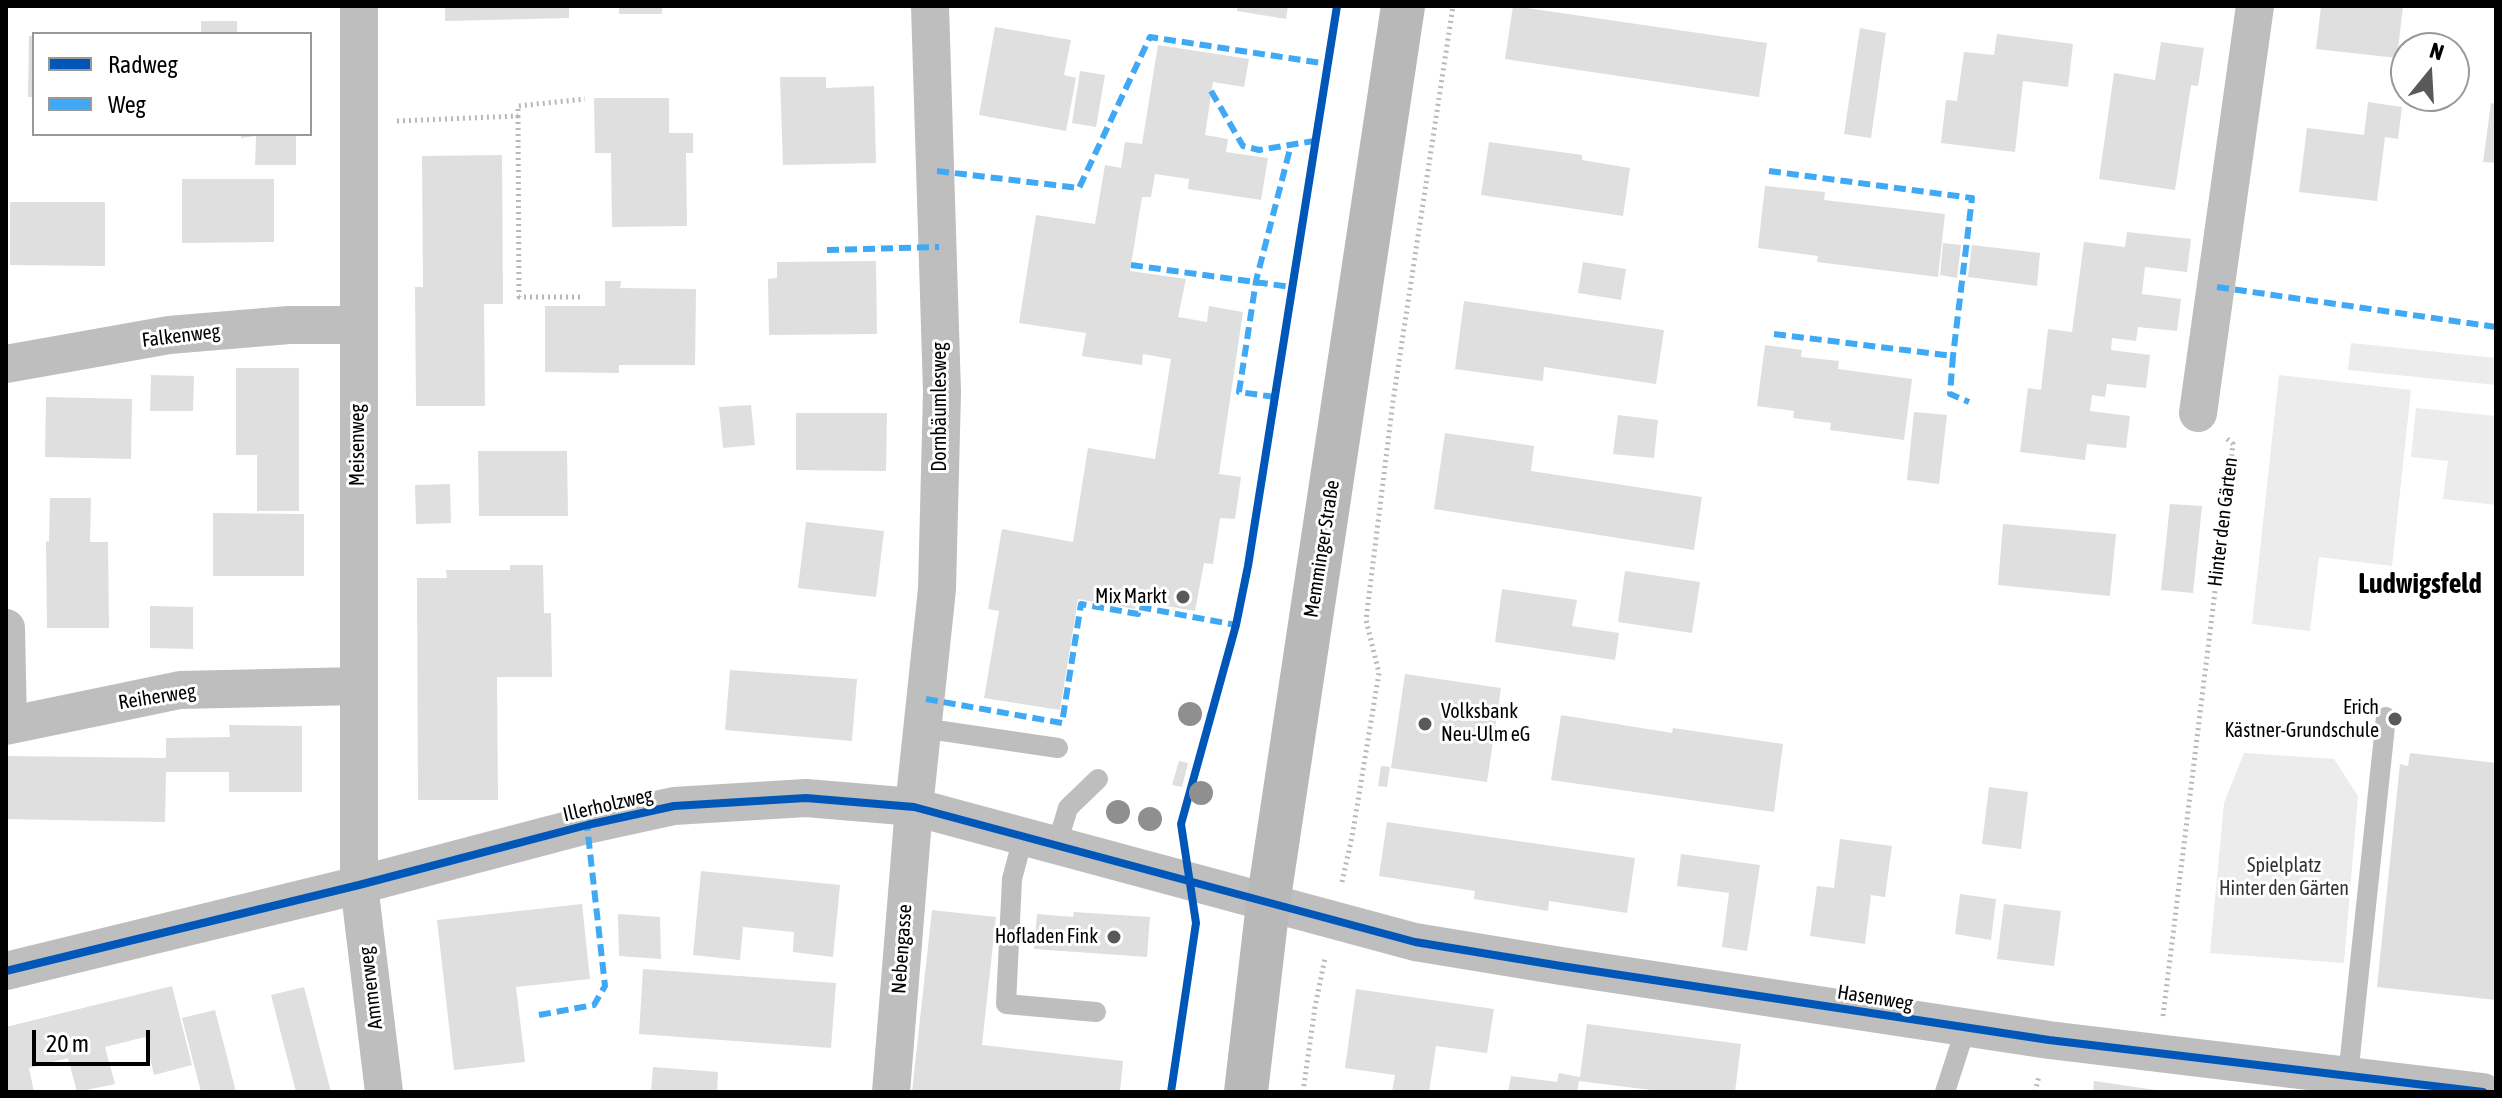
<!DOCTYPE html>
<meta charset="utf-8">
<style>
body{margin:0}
#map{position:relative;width:2502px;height:1098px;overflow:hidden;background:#fff;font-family:"Asap Condensed",sans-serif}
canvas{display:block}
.frame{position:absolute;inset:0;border:8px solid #000;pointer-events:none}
.legend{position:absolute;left:32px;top:32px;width:280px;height:104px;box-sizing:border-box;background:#fff;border:2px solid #999;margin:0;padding:10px 14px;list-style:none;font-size:24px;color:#000}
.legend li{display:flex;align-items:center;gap:16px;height:40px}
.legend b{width:40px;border:2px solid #999}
.north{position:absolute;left:2390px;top:32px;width:80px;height:80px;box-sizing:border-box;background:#fff;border:2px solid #999;border-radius:50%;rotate:18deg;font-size:22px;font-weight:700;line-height:32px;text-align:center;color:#000}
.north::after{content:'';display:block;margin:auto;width:28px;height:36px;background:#595959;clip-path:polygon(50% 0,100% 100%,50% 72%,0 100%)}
.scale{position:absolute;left:32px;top:1030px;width:118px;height:36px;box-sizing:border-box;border:4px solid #000;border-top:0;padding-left:10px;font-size:24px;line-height:28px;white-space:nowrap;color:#000;-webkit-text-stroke:6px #fff;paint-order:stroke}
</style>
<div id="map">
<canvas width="2502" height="1098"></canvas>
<div class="frame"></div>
<ul class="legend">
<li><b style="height:10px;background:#0057b8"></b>Radweg</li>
<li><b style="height:10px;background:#3fa9f5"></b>Weg</li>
</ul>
<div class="north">N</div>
<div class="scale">20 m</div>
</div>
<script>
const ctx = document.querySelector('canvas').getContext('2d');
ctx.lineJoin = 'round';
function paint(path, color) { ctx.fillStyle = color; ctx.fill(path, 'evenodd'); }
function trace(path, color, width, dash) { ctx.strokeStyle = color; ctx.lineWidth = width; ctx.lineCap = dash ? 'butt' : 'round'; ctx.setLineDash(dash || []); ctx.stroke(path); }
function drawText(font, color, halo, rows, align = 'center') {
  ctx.font = font + ' "Asap Condensed",sans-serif'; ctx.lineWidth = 6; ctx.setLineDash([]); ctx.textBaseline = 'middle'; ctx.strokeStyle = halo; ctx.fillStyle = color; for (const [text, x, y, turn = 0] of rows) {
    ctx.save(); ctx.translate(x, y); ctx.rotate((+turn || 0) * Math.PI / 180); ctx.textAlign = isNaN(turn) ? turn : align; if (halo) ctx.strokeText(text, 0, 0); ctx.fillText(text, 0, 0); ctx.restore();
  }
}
paint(new Path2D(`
 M2351 343 2496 358V385L2348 370Z
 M2279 375 2411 390 2392 566 2319 557 2310 631 2252 624Z
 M2416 408 2496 416V505L2443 499 2448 461 2411 457Z
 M2244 753 2334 759 2358 796 2344 963 2210 953 2224 803Z`), '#ececec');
paint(new Path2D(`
 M445 6H569V18L445 21Z
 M619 6H662V14H619Z
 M1237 6H1288L1286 19 1237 11Z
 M1513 6 1767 43 1759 97 1505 59Z
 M2321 6H2403L2397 58 2316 49Z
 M201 21H237V34H201Z
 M995 27 1071 40 1064 75 1076 78 1066 131 979 115Z
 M1860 28 1886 33 1871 138 1844 134Z
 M1997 34 2073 44 2068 87 2023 81 2015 152 1941 143 1946 100 1957 101 1964 52 1994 55Z
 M29 36H34V97H28Z
 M2161 42 2204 48 2198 86 2191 85 2175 190 2099 179 2114 73 2155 80Z
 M1158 45 1249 59 1244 87 1213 82 1205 135 1228 139 1226 152 1268 158 1261 200 1188 189 1189 179 1155 174 1151 197H1142L1130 271 1186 279 1178 317 1207 322 1209 306 1243 312 1219 474 1241 477 1235 519 1220 518 1213 564 1204 563 1195 611 1137 601 1135 609 1078 599 1060 710 984 698 999 611 988 609 1002 529 1073 542 1088 448 1155 459 1171 359 1143 354 1142 365 1082 356 1086 333 1019 323 1036 215 1095 224 1105 165 1121 168 1125 142 1142 144Z
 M1080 71 1105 75 1096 127 1072 123Z
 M780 77H826V88L874 86 876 163 783 165Z
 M594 98H669V133H693V153H686L687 226 612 227 611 153H595Z
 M2368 102 2402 107 2398 139 2385 137 2377 201 2299 192 2307 128 2364 135Z
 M2491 103 2496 104V163L2483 162Z
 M241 134H296V165H255L256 136 241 138Z
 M1489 142 1582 155V160L1630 168 1623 216 1481 195Z
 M502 155 503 304H484L485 406H416L415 287H423L422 156Z
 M182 179H274V242L182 243Z
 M1765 186 1825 192 1824 200 1945 214 1938 277 1817 262 1818 256 1758 248Z
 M10 202H105V266L10 265Z
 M2127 232 2191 239 2187 272 2145 267 2142 294 2181 299 2177 331 2138 327 2136 341 2112 338 2111 350 2150 355 2146 388 2107 384 2105 397 2092 395 2090 411 2130 416 2126 448 2087 444 2085 460 2020 452 2028 388 2041 390 2048 329 2072 332 2084 242 2125 247Z
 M1943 243 1961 245 1957 278 1940 275Z
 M1972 245 2040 253 2037 286 1968 277Z
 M876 261 877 334 769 335 768 279 777 278V262Z
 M1583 262 1626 269 1621 300 1578 293Z
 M605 281H621L620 288 696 289 695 365H619V373L545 372V306H605Z
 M1464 301 1664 330 1656 384 1544 367 1543 381 1455 369Z
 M1765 345 1802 350 1801 357 1839 361 1838 369 1912 379 1904 440 1830 430 1831 423 1793 418 1794 411 1757 406Z
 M236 368H299V511H257V455H236Z
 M151 375 194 376 193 411H150Z
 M46 397 132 399 131 459 45 457Z
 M751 405 755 445 723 448 719 407Z
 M1914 412 1947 415 1939 484 1907 480Z
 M796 413H887L886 471 796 470Z
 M1618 415 1658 420 1654 458 1613 454Z
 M1445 433 1534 446 1531 471 1702 497 1694 550 1434 509Z
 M478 451H567L568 516H479Z
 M450 484 451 523 416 524 415 485Z
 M50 498H91L90 542H108L109 628H47L46 541 49 542Z
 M2170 504 2202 506 2193 593 2161 590Z
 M213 513 304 514V576H213Z
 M806 522 884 531 876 597 798 588Z
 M2003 524 2116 534 2110 596 1998 585Z
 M510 565H543L544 613H551L552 677H497L498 800H418L417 578H447L446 570H510Z
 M1625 571 1700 582 1692 633 1618 622Z
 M1502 589 1577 600 1572 626 1619 633 1615 660 1495 642Z
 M150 606 193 607V649L150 648Z
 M730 670 857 679 852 741 725 730Z
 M1405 674 1501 688 1487 782 1391 768Z
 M1561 715 1672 733 1673 728 1783 744 1774 812 1551 780Z
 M229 725 302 726V792H229V772H166L165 822 6 819V756L166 758V738L230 737Z
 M2410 753 2496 763V1000L2377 987 2400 764 2408 766Z
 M1179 761 1188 763 1182 787 1172 785Z
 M1381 766 1390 767 1387 787 1378 786Z
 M1989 787 2028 792 2021 849 1982 844Z
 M1387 822 1635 858 1627 913 1549 901 1548 911 1474 899 1475 891 1379 876Z
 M1840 839 1892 846 1885 897 1871 895 1865 944 1810 936 1817 886 1834 888Z
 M1681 854 1760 865 1747 951 1722 947 1729 893 1677 886Z
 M701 871 840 885 833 957 793 952 794 932 743 927 740 960 693 955Z
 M1960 894 1996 899 1991 940 1955 934Z
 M582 904 590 979 516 987 525 1062 454 1070 437 920Z
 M2004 904 2061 911 2054 966 1997 959Z
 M932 910 996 917 982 1045 1123 1061 1120 1092H912Z
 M1074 912 1150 917 1147 957 1034 949 1037 914 1073 917Z
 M618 914 660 917 661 959 619 956Z
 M643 969 836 983 831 1048 639 1034Z
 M172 986 192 1065 154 1075 145 1037 105 1047 115 1084 77 1092 68 1058 29 1068 34 1092H6V1027Z
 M304 987 331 1092H296L271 995Z
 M1356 989 1494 1009 1487 1053 1436 1046 1429 1092H1392L1395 1075 1345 1068Z
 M215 1010 236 1092H201L182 1018Z
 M1587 1024 1741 1044 1735 1092H1667L1579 1081 1577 1092H1508L1511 1076 1557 1082 1559 1073 1580 1077Z
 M653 1067 718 1072 717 1092H651Z
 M2094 1081 2156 1090V1092H2093Z`), '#dfdfdf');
trace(new Path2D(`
 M518 116 519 297H583
 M397 121 518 116V106L585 99
 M1342 882 1352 837 1379 673 1366 620 1393 401 1453 6
 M2163 1016 2233 444 2226 438
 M1303 1092 1315 1007 1325 958
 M2035 1092 2039 1076`), '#b9b9b9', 5, [2, 4]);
trace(new Path2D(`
 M922 728 1058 748
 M1024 834 1012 879 1006 1004 1096 1012
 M1057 844 1068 808 1098 779
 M2348 1076 2386 717
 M1945 1092 1966 1027`), '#bebebe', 20);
trace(new Path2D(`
 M359 6V885L384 1092
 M6 364 169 335 289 325H359
 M2198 413 2255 6
 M6 628 8 725
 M6 726 180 690 358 686
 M6 971 359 885 587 825 674 806 806 798 914 807 1415 942 1561 966 2049 1040 2483 1092
 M891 1092 914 807 937 589 942 392 930 6`), '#bebebe', 38);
trace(new Path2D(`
 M1246 1092 1268 904 1403 6`), '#b8b8b8', 44);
trace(new Path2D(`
 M1211 91 1243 146 1259 150 1314 141
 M937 171 1079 188 1150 37 1328 64
 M1769 171 1972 198 1953 356
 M827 250 939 247
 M1131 265 1291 287
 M2217 287 2496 327
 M1774 334 1953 356 1950 394 1969 402
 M1275 397 1239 392 1256 281 1291 145
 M926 699 1062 723 1081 604 1138 614 1139 607 1236 625
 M539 1015 594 1005 605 986 587 825`), '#3fa9f5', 6, [12, 6]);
trace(new Path2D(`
 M6 971 359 885 587 825 674 806 806 798 914 807 1415 942 1561 966 2049 1040 2483 1092
 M1171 1092 1196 923 1181 824 1236 625 1248 566 1337 6`), '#0057b8', 8);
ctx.fillStyle = '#8f8f8f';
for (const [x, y] of [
 [1190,714],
 [1201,793],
 [1118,812],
 [1150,819]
]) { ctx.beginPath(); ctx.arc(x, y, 12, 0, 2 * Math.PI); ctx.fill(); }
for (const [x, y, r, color] of [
 [1183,597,8,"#595959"],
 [2395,719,8,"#595959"],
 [1425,724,8,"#595959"],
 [1114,937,8,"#595959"]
]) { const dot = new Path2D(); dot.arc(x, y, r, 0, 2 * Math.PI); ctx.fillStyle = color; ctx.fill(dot); trace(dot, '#fff', 3); }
drawText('20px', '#000', '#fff', [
 ["Falkenweg",181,336,-7],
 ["Dornbäumlesweg",940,407,-90],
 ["Meisenweg",358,445,-90],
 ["Hinter den Gärten",2223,522,-83],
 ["Memminger Straße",1322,549,-81],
 ["Reiherweg",157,697,-9],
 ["Illerholzweg",608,805,-13],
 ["Nebengasse",902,949,-86],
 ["Ammerweg",371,988,-97],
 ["Hasenweg",1875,998,9]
]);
drawText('20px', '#000', '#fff', [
 ["Mix Markt",1167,597],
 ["Erich",2379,708],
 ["Kästner-Grundschule",2379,731],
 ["Volksbank",1441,712,"left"],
 ["Neu-Ulm eG",1441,735,"left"],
 ["Hofladen Fink",1098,937]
], 'right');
drawText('20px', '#333', '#fff', [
 ["Spielplatz",2284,866],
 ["Hinter den Gärten",2284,889]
]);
drawText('bold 28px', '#000', '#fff', [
 ["Ludwigsfeld",2420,584]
]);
</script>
